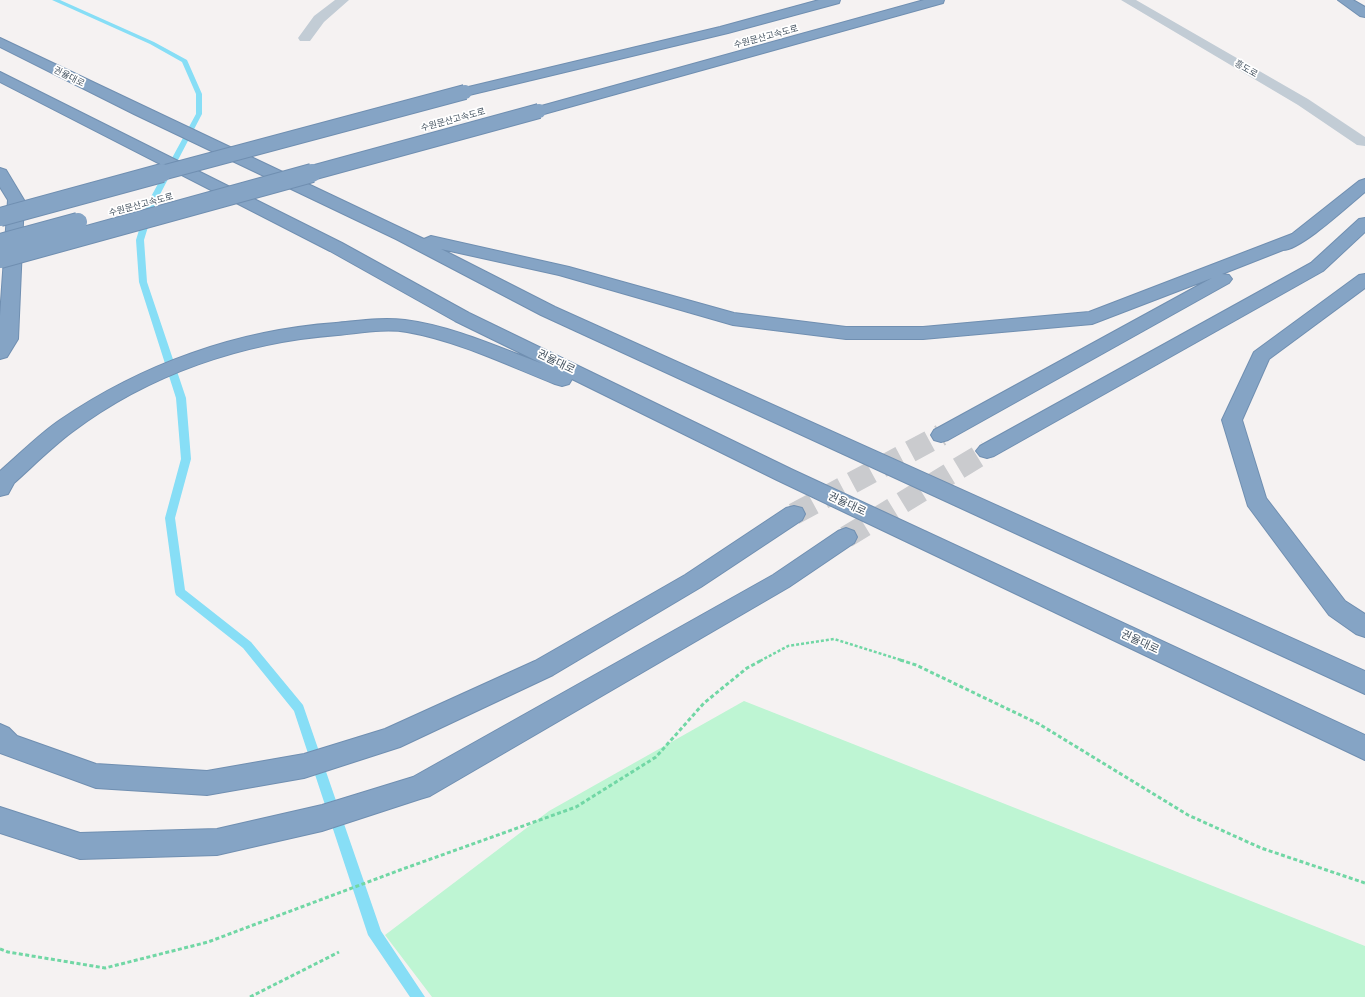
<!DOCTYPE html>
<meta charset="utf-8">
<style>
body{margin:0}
canvas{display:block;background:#f5f2f2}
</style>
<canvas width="1365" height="997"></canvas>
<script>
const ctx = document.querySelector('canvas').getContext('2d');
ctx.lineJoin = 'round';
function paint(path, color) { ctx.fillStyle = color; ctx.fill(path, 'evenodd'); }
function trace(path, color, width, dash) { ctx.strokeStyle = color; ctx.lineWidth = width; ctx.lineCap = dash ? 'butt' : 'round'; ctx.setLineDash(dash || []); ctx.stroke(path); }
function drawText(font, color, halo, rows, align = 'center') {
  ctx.font = font + ' Montserrat,"Noto Sans KR",sans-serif'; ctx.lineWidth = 3.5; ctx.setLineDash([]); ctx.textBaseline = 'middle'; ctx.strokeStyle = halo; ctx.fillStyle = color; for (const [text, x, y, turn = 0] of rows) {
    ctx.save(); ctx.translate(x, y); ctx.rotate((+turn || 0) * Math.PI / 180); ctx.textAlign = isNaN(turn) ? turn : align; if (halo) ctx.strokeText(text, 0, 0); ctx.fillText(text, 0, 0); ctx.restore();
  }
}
paint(new Path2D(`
 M744 701 1365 946V997H432L385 935 549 811Z`), '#bef5d3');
paint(new Path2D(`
 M52 0H60L154 42 187 60 202 94V114L155 204 144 240 147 282 186 398 191 459 175 518 185 590 251 642 303 705 381 931 425 997H410L368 935 294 711 243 648 176 595 175 592 165 518 181 459 176 398 139 282 136 240 147 204 196 114V94L182 62 150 44Z`), '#87def6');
trace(new Path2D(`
 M794 514 941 435
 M846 537 987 451`), '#cacbce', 22, [22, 11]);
const highway = new Path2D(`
 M819 0H840L839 3 728 33 465 96 460 95 458 92 460 89 720 27Z
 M924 0H944L943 3 544 114H534L532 111 534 108Z
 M1338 0H1353L1365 7V17L1360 16Z
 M0 38 424 239 431 236 569 267 734 313 846 327H923L1089 312 1292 234 1359 181 1365 179V192C1349 205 1301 250 1283 250L1222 274 1229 275 1232 279 1229 283 948 440 941 442 934 440 931 435 934 430 1212 278 1092 324 923 339H846L733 325 559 275 441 249 555 307 1365 671V694L541 315 396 239 134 114 0 47Z
 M0 72 342 243 469 313 793 470 1365 735V760L777 480 572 379 569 384 562 386 555 384C507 365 458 341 407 332 385 328 360 333 338 335 243 342 149 374 72 432 52 447 33 466 14 483L8 494 0 496V471C20 454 38 435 60 420 142 364 237 330 336 323 358 321 382 317 405 320 452 326 498 347 543 364L455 321 330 251 0 82Z
 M0 168 6 170 24 200 18 339 7 357 0 359V316L8 200 0 187Z
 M1365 218V232L1323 271 994 456 987 458 980 456 976 451 980 446 1311 263 1359 219Z
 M1365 274V288L1269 359 1242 420 1266 498 1345 601 1365 614V637L1356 634 1329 615 1248 506 1222 420 1254 352 1359 275Z
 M794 506 802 508 805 514 802 520 701 587 553 675 400 747 304 778 207 795 96 788 0 753V724L9 728 17 736 96 764 207 771 304 754 385 729 535 661 685 575 786 508Z
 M846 528 854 531 857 537 854 543 789 587 430 796 420 799 322 831 217 855 80 859 0 833V807L80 833 217 829 322 805 413 777 773 575 838 531Z`);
trace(highway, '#708fb1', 2);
trace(new Path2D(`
 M760 661 788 646 834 639 904 661`), '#71d7a5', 2.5, [3, 2]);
trace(new Path2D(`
 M900 660 916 665 1039 724 1188 815 1261 848 1365 883
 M0 949 8 952 105 968 208 942 400 870 576 807 656 757 704 703 747 668 762 660
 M250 997 339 952`), '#71d7a5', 3, [4, 2.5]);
paint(new Path2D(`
 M335 0H349L324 22 310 41H300L298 38 314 16Z
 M1121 0H1136L1308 99 1365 137V146L1357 145 1298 105Z`), '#c2ccd5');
paint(highway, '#85a4c5');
const highwayBridgeFar1 = new Path2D(`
 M158 174 465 92
 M308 174 539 111`);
const highwayBridge = new Path2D(`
 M0 217 162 173
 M0 243 78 222
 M0 259 312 173`);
trace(highwayBridgeFar1, '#708fb1', 16, []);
trace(highwayBridge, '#708fb1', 20, []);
trace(highwayBridgeFar1, '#85a4c5', 14);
trace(highwayBridge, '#85a4c5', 18);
drawText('9px', '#475562', '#fff', [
 ["수원문산고속도로",766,37,-15],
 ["흥도로",1246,69,30],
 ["권율대로",69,77,27],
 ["수원문산고속도로",453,120,-15],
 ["수원문산고속도로",141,205,-15]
]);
drawText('11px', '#475562', '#fff', [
 ["권율대로",556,362,26],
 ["권율대로",847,504,25],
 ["권율대로",1140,642,25]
]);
</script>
